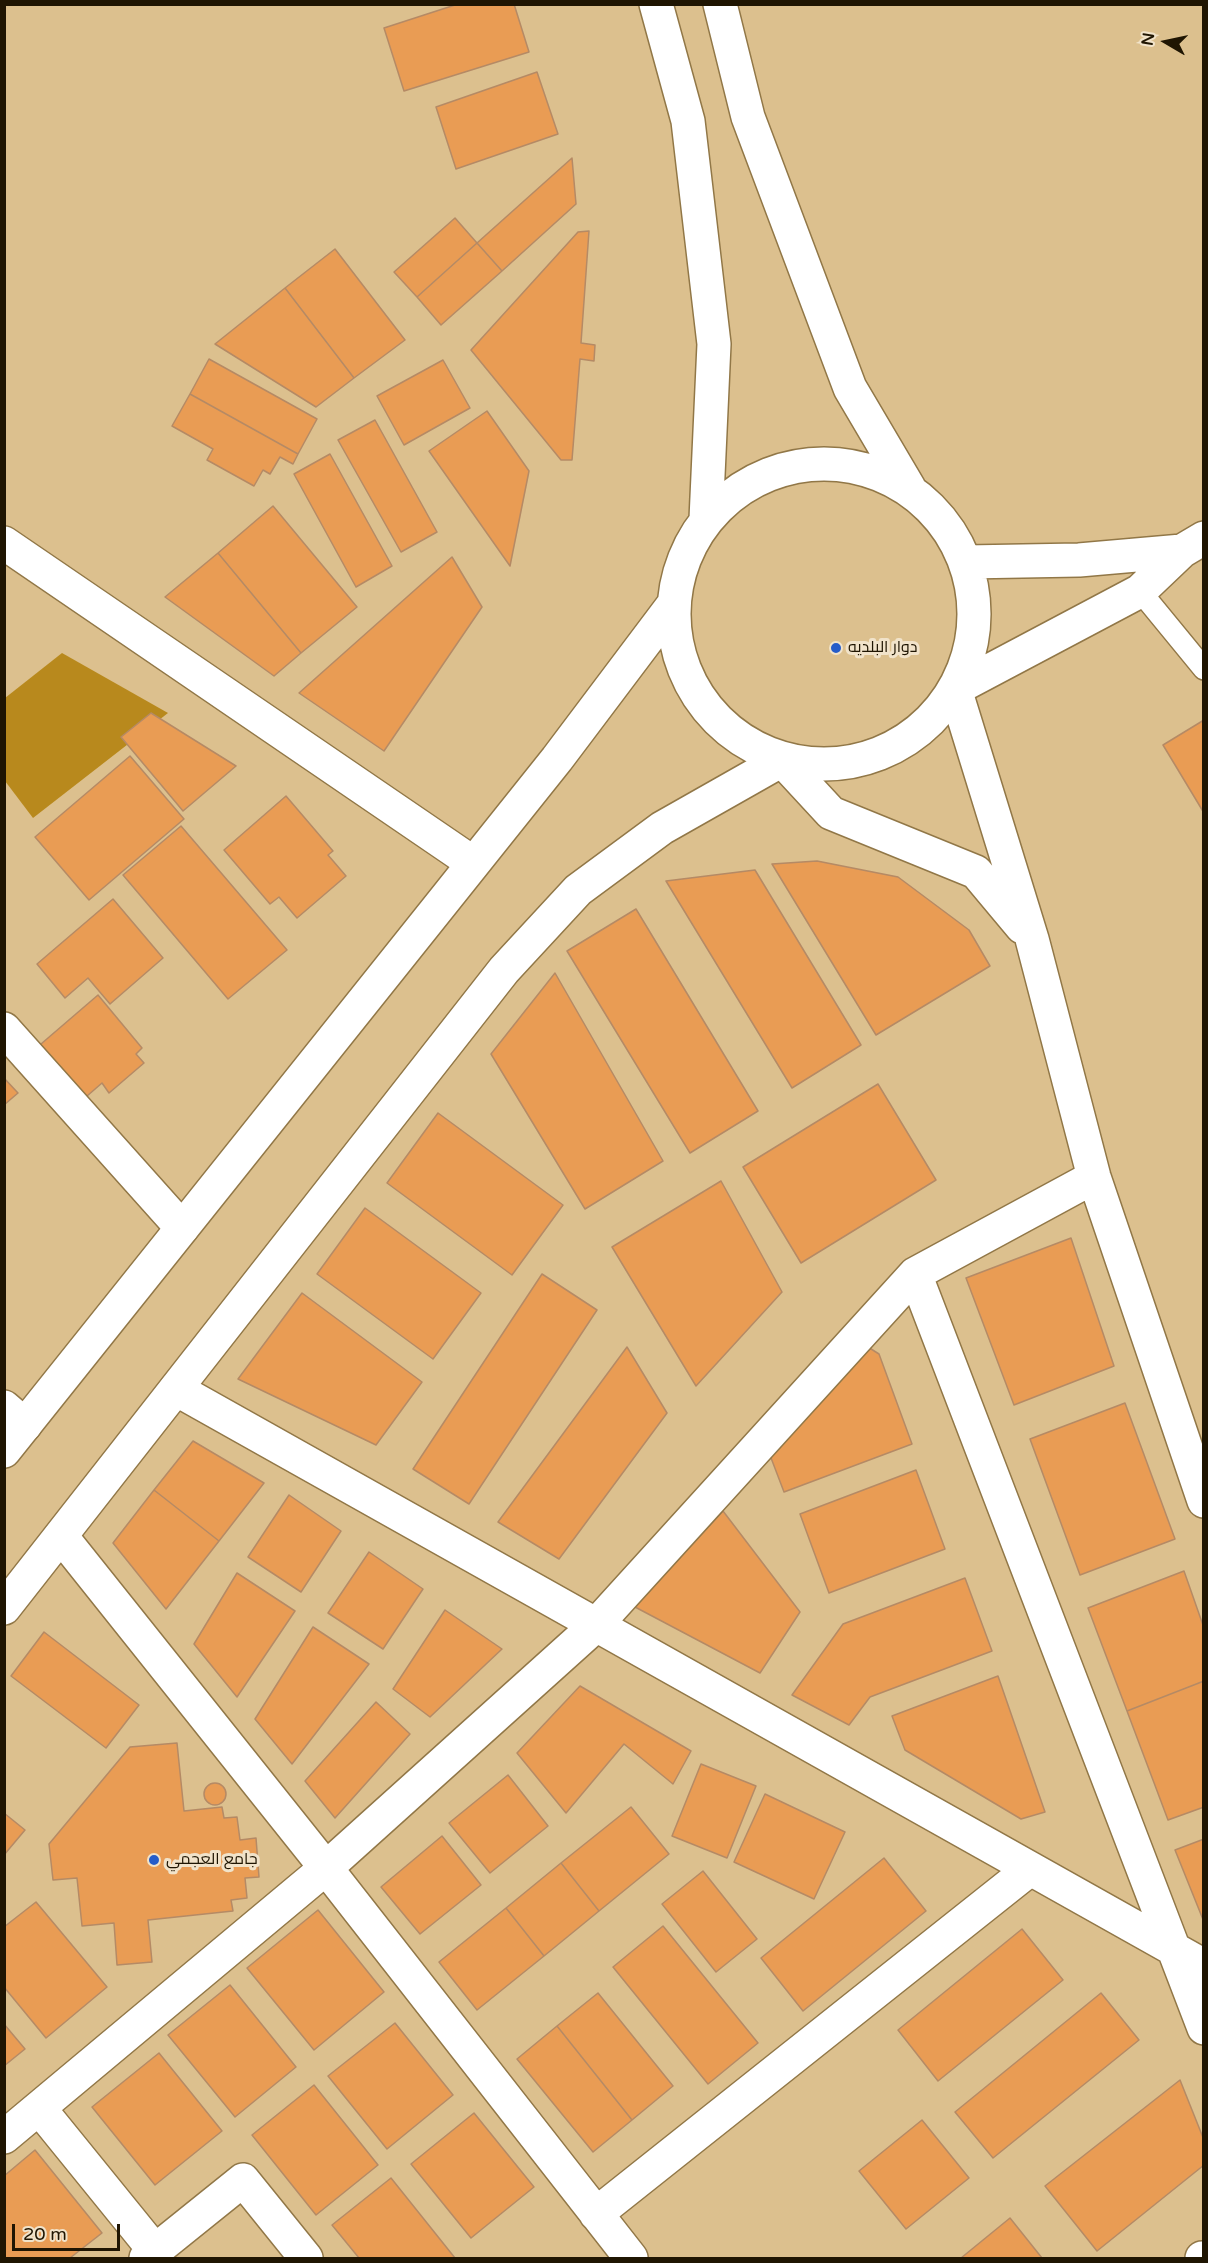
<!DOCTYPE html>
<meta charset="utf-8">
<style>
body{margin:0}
#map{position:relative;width:1208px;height:2263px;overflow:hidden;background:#dcc08e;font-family:"Varela Round",sans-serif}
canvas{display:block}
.frame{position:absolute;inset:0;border:6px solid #1f1502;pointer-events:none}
.north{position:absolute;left:1136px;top:12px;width:60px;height:60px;-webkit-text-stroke:4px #f1e3ca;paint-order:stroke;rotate:279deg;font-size:16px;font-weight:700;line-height:24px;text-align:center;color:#1f1502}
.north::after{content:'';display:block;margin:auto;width:21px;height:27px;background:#1f1502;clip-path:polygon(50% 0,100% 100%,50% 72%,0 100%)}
.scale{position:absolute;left:12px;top:2224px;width:108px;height:27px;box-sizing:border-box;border:3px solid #1f1502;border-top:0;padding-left:8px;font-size:18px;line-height:21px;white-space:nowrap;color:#1f1502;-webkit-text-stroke:4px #f1e3ca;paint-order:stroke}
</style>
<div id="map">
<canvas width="1208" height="2263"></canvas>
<div class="frame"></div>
<div class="north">N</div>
<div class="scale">20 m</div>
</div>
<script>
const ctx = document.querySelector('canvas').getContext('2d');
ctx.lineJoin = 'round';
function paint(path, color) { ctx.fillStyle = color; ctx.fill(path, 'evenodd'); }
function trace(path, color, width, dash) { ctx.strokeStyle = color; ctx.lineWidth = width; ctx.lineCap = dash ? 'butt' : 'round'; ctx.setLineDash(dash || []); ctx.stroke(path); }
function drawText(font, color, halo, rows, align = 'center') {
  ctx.font = font + ' "Varela Round",Cairo,sans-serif'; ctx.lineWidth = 6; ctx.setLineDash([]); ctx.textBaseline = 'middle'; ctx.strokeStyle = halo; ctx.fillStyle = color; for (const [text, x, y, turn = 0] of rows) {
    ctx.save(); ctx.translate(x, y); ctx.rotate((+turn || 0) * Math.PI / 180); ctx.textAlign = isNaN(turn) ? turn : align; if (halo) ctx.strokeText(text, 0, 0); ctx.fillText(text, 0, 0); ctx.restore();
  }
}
paint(new Path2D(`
 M62 653 168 713 33 818 5 781V698Z`), '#b8891d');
const building = new Path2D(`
 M458 4H514L529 52 404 91 384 28Z
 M537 72 558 134 456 169 436 107Z
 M572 158 576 204 502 271 477 243Z
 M455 218 477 243 417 297 394 272Z
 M589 231 581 343 595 345 594 361 580 359 572 460H561L471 350 578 232Z
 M477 243 502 271 441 325 417 297Z
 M335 249 405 340 354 378 285 288Z
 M285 288 354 378 316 407 215 344Z
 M209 359 317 419 298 454 190 394Z
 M443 360 470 408 404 445 377 396Z
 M190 394 298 454 293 464 280 457 270 474 263 470 254 486 207 460 213 449 172 426Z
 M487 411 529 471 510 566 429 451Z
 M375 420 437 532 401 552 338 440Z
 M330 454 392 566 356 587 294 474Z
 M273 506 357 607 301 653 218 553Z
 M218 553 301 653 274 676 165 597Z
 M452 557 482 607 384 751 299 693Z
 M151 713 236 766 183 811 121 737Z
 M1204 720V813L1163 745Z
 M130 756 184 819 89 900 35 837Z
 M286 796 333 851 328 855 346 876 297 918 279 897 270 904 224 850Z
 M181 826 287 950 228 999 123 875Z
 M817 861 898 877 969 930 990 966 876 1035 772 864Z
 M755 870 861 1045 792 1088 666 881Z
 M113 899 163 958 110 1004 88 978 65 998 37 964Z
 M636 909 758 1111 690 1153 567 951Z
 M555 973 663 1161 585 1209 491 1054Z
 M98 995 142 1048 136 1054 144 1063 109 1093 102 1083 79 1103 34 1050Z
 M4 1078 18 1093 4 1105Z
 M878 1084 936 1180 801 1263 743 1167Z
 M438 1113 563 1205 512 1275 387 1183Z
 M721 1181 782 1292 696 1386 612 1247Z
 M365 1208 481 1293 433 1359 317 1274Z
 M1071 1238 1114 1366 1014 1405 966 1278Z
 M542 1274 597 1310 469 1504 413 1469Z
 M302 1293 422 1382 376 1445 238 1379Z
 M860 1342 879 1354 912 1444 784 1492 768 1450Z
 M627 1347 667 1413 559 1559 498 1522Z
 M1125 1403 1175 1539 1080 1575 1030 1439Z
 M193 1441 264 1483 219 1541 154 1490Z
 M916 1470 945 1549 829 1593 800 1514Z
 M154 1490 219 1541 166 1609 113 1543Z
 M289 1495 341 1531 301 1592 248 1557Z
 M723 1511 800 1612 760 1673 635 1607Z
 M369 1552 423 1589 383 1649 328 1613Z
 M1184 1571 1204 1628V1681L1127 1711 1088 1608Z
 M237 1573 295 1611 237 1697 194 1644Z
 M965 1578 992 1651 870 1697 849 1725 792 1695 843 1624Z
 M445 1610 502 1649 430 1717 393 1689Z
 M313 1627 369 1664 292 1764 255 1719Z
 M44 1632 139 1705 106 1748 11 1676Z
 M998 1676 1045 1812 1021 1819 905 1750 892 1716Z
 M1204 1681V1807L1168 1820 1127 1711Z
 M580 1686 691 1751 673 1784 624 1744 566 1813 517 1753Z
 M376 1702 410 1734 335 1818 305 1781Z
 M177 1743 184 1811 222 1807 224 1818 237 1817 240 1840 256 1838 259 1877 245 1878 247 1898 231 1900 233 1911 148 1920 152 1962 117 1965 114 1923 82 1926 77 1878 53 1880 49 1844 130 1747Z
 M701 1764 756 1786 727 1858 672 1836Z
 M508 1775 548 1826 490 1873 449 1823Z
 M204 1794a11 11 0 1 1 22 0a11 11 0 1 1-22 0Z
 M765 1794 845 1832 814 1899 734 1862Z
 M631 1807 669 1854 599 1911 561 1863Z
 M4 1813 25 1830 4 1855Z
 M442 1836 481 1885 420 1934 381 1887Z
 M1204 1839V1922L1175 1850Z
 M884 1858 926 1911 803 2011 761 1958Z
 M561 1863 599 1911 544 1956 506 1908Z
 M703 1871 757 1939 716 1972 662 1904Z
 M36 1902 107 1987 46 2038 4 1987V1927Z
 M506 1908 544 1956 477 2010 439 1962Z
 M318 1910 384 1992 314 2050 247 1968Z
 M663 1926 758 2043 708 2084 613 1967Z
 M1022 1929 1063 1980 938 2081 898 2030Z
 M230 1985 296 2067 235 2117 168 2035Z
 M598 1993 673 2086 632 2120 557 2026Z
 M1101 1993 1139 2040 993 2158 955 2112Z
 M395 2023 453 2095 387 2149 328 2076Z
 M4 2024 25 2049 4 2066Z
 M557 2026 632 2120 593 2152 517 2059Z
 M159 2053 222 2131 155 2185 92 2107Z
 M1180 2080 1204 2140V2165L1097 2251 1045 2186Z
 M314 2085 378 2165 316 2215 252 2135Z
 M474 2113 534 2187 471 2238 411 2164Z
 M922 2120 969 2178 906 2229 859 2171Z
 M35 2150 102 2233 70 2258H4V2176Z
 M391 2178 455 2258H359L332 2225Z
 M1010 2218 1042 2258H961Z`);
paint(building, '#e99c54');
trace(building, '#b58a65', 1.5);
const service = new Path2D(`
 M1140 591 1204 669`);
const minor = new Path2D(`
 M4 543 473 863
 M955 689 1032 939 1094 1177 1204 1501
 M782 760 831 813 976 872 1022 927
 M4 1029 182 1228
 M915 1274 1204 2028
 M176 1389 1204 1966
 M4 1407 25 1425
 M61 1536 326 1868 631 2258
 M39 2108 155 2251
 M4 2137 326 1868 595 1626 915 1274 1094 1177
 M596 2214 1030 1869
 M146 2258 243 2180 306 2258
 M1202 2258H1204`);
const primary = new Path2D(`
 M656 4 688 121 714 344 706 519
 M720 4 748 117 850 388 909 488
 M674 614a150 150 0 1 1 300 0a150 150 0 1 1-300 0Z
 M966 562 1079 560 1182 551
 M955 689 1140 591 1182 551 1204 538
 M4 1451 557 759 673 605
 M4 1608 504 970 578 890 662 828 782 760`);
trace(service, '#917747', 24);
trace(minor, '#917747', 36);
trace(primary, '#917747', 36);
trace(service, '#fff', 21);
trace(minor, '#fff', 33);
trace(primary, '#fff', 33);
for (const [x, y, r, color] of [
 [836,648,6,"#255cc9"],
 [154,1860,6,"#255cc9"]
]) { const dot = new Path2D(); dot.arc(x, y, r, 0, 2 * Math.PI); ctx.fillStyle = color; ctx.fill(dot); trace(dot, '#f1e3ca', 2); }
drawText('16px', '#1f1502', '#f1e3ca', [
 ["دوار البلديه",848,648],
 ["جامع العجمي",166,1860]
], 'left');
</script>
